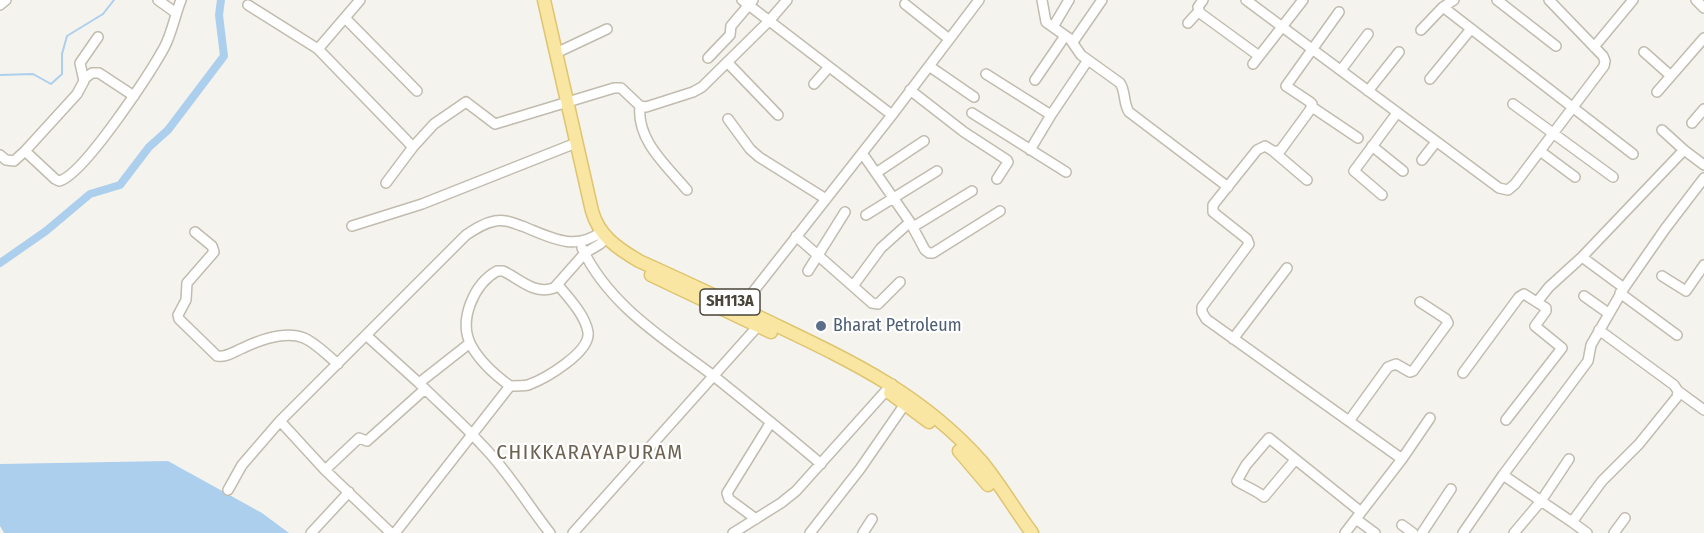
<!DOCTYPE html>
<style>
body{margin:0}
canvas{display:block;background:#f5f3ed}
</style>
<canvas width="1704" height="533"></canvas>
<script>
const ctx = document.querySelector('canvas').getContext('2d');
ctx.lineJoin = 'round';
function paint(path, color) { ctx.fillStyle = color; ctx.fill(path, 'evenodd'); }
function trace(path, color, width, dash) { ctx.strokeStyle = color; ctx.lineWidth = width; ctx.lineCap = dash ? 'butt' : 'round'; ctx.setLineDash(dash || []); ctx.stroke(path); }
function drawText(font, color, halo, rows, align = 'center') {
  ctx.font = font + ' "Fira Sans Condensed",sans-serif'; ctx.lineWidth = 4.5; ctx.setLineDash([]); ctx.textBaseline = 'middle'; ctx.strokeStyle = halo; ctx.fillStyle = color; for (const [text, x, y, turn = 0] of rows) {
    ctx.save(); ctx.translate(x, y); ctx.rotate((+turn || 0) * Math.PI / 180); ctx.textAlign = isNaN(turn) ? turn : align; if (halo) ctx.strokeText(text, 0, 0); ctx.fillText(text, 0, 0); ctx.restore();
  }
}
paint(new Path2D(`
 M168 461 262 513 289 533H4L0 526V464Z`), '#adcfee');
trace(new Path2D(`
 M0 75 33 74 51 84 62 74V54L67 36 103 14 114 0`), '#adcfee', 2);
trace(new Path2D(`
 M0 263 46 231 90 194 120 185 149 147 168 130 224 56 219 15 221 0`), '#adcfee', 8);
const minor = new Path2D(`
 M158 0 176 13
 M360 0 318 49 413 147 434 124 466 102 495 124 614 88H621L640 106 646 107 693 92 702 87 769 21 787 0
 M742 0 892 115
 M1042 0 1046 22 1070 39 1081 55 1120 83C1126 92 1123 103 1129 112L1228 187
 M1203 0 1198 7 1200 13 1259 56
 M1246 0 1499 188 1508 190 1515 184 1604 66 1605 61 1603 56 1549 0
 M1454 0 1443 7 1633 154
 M1497 0 1556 46
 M1696 0 1704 8
 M905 4 949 39
 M0 5 6 0
 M248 5 318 49
 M1339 12 1286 86 1310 102 1312 104 1310 110 1280 151H1273L1265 146 1257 150 1213 205V212L1247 239 1249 244 1202 307V312L1206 319 1402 459
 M345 18 417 91
 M1188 23 1199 11
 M1053 27 1069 0
 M1421 30 1443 7
 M1073 42 1102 0
 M1594 47 1633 0
 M1644 52 1671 76
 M556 53 607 29
 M708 58 730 35 731 26 753 0
 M727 62 778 115
 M1253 64 1303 0
 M929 66 974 97
 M1341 70 1368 34
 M986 74 1051 115 1088 60
 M84 79 92 73H99L134 96
 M1430 79 1471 29
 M1035 80 1065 36
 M814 84 829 67
 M910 90 964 132 1007 160 1008 162 997 179
 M1368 91 1399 52
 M1657 92 1704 38
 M1513 104 1613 177
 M640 106C636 140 667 166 687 190
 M1312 107 1358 138
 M972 113 1066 172
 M728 119 750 149 759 157 826 199
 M1692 123 1704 109
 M1662 130 1684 150
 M1372 146 1403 171
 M1030 150 1051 115
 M25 151 55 179 59 181C83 176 150 73 164 48 172 33 175 15 181 0
 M1273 151 1307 180
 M1540 151 1575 177
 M862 153 910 222 925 250 929 253H933L1000 211
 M0 155 6 160 14 161 25 151 77 94 84 81 80 63 98 37
 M1422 160 1436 142
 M876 173 924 141
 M386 183 413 147
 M1382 195 1354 171 1397 113
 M866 215 937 171
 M352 226 422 204 576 143
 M913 227 972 191
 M195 232 212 246 214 252 187 283 186 300 178 315 179 319 217 356C226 358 235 351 243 348 260 340 286 331 304 338 316 343 328 356 338 364
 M796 236 872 303 878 304 900 282
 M582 248C609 306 666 340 715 377 751 406 786 434 821 464
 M1582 257 1624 288 1665 229 1704 178
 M808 271 845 212
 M1662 276 1686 291 1704 265
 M853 286 881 248 910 222
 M1620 293 1677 335
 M1584 296 1608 313
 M1537 302 1549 287 1582 257 1684 150 1704 165
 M738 311 892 115 979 0
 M367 336 419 383 470 343
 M1233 339 1287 268
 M1463 373 1519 297 1524 294 1546 308V311L1535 326 1562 348 1506 420
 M419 383C440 404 462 423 482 445 508 471 527 504 550 533
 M510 386C516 386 523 386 528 385 545 379 591 352 588 332 585 315 569 298 558 285
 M1678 391 1704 410
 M1349 421 1388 367 1396 364 1410 372 1413 371 1448 323 1446 319 1420 302
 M1295 460 1264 497C1256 490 1246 487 1237 481L1246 465 1269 438 1361 512
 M325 470 359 438 367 441 425 389
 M1503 475 1541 501 1569 459
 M228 490 242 465 280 421
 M756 519 729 499 727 493 771 422
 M1356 519 1375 533
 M1402 525 1413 533
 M311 533 349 492
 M391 533 325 470 280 421 466 235C475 229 484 223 495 221 505 219 513 223 522 226 550 237 574 252 601 232
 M395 533 510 386C495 375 480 362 471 345 458 320 474 284 497 271H503C520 279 534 295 554 288L585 253 600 244 606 238
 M573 533 758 326
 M733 533 781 503 796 491 892 384
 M810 533 860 469 905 404
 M863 533 872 519
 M1345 533 1402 459 1430 418
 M1422 533 1451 489
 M1463 533 1503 475 1588 361 1591 345 1624 288
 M1514 533 1541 501 1572 522
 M1587 533 1572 522 1602 481 1639 444 1677 397 1678 391 1674 385 1599 330
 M1614 533 1625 518`);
const major = new Path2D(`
 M544 0 592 211C599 236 617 248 639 261 681 280 722 299 763 319 846 359 919 391 982 462 1000 484 1015 510 1032 533
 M651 275 771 332
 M890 393 929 422
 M959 451 988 485`);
trace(minor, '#c1bcaf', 12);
trace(major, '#dfc571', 15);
trace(minor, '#fff', 9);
trace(major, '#f9e6a2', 12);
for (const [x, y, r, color] of [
 [821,326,6,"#5c6f8a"]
]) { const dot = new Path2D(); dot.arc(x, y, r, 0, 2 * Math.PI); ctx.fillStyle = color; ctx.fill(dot); trace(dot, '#fff', 2); }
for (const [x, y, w] of [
 [730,302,60]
]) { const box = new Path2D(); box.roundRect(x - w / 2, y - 13, w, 26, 4.5); ctx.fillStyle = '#fff'; ctx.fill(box); trace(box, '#4a453a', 1.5); }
drawText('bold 16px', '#4a453a', null, [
 ["SH113A",730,302]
]);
drawText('18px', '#4e5e75', '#fff', [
 ["Bharat Petroleum",833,326]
], 'left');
ctx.letterSpacing = '1.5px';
drawText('21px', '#6c6352', '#fff', [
 ["CHIKKARAYAPURAM",590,453]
]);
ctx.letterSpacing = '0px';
</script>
